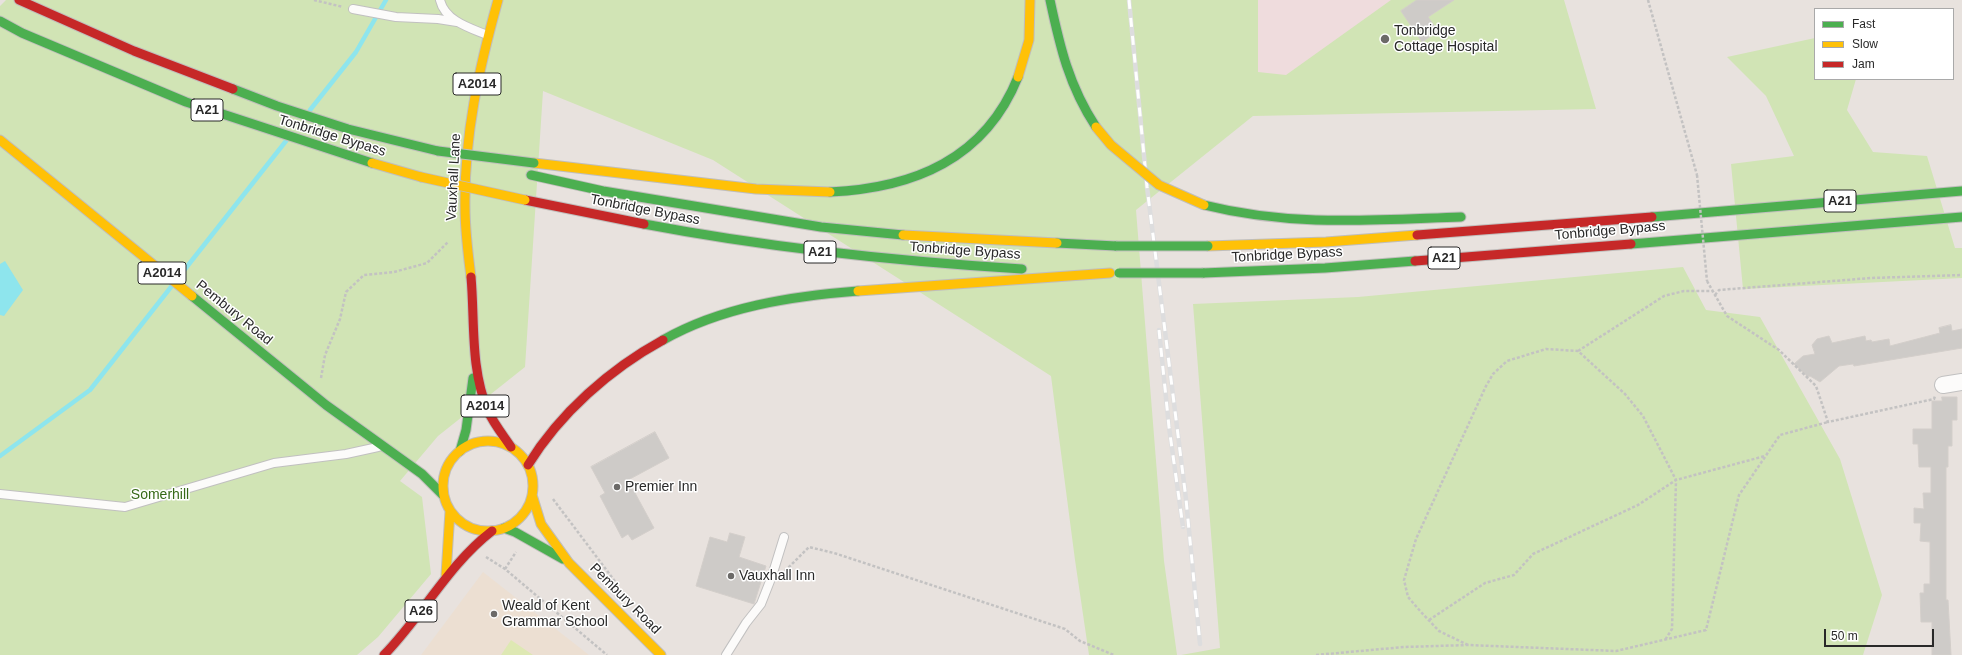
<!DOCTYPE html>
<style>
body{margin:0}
#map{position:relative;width:1962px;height:655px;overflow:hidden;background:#e8e2de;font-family:Arial,sans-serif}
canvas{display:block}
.legend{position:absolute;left:1814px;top:8px;width:140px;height:72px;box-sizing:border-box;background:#fff;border:1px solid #a9a9a9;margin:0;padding:5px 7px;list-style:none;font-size:12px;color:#292929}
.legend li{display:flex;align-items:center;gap:8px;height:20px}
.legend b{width:20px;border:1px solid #a9a9a9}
.scale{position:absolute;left:1824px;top:629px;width:110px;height:18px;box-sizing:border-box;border:2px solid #292929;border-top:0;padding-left:5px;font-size:12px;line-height:14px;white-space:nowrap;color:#292929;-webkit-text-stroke:3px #fff;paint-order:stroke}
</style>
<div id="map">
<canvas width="1962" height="655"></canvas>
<ul class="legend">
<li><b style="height:5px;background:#4caf50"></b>Fast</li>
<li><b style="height:5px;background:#ffc107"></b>Slow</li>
<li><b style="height:5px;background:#c62828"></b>Jam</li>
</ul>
<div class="scale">50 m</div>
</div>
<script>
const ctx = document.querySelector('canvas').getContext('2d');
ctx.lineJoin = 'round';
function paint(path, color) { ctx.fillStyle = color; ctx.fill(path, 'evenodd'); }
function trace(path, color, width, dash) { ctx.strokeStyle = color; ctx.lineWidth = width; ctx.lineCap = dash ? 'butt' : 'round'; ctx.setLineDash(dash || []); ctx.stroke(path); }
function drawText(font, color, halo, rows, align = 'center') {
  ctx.font = font + ' Arial,sans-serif'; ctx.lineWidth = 3; ctx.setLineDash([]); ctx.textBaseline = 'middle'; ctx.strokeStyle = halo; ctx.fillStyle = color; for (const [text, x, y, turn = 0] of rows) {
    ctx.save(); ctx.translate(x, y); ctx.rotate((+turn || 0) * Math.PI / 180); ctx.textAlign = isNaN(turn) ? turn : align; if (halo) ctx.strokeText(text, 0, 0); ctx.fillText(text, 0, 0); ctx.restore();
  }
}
paint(new Path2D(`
 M483 572 589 655H421Z`), '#ecdfd2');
paint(new Path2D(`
 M1231 0H1529L1236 97Z`), '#efdcdd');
paint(new Path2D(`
 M6 0H1258V72L1286 75 1391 0H1564L1596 109 1253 116 1136 210 1164 561 1177 655H1089L1075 560 1051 376 713 160 543 91 525 367 438 436 400 481 422 497 431 574 378 637 357 655H0V6Z
 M1815 38V79H1856L1847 110 1873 152 1927 156 1955 248H1962V278L1743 289 1731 164 1794 156 1766 96 1727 57Z
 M1683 267 1706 310 1760 317 1840 459 1882 595 1863 655H1181L1220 648 1193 304 1358 297Z`), '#d1e4b5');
paint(new Path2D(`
 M511 640 533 655H501Z`), '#dee8b3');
paint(new Path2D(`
 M5 261 23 290 4 316 0 315V264Z`), '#8ee5ed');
trace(new Path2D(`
 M310 110 356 52 386 0
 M178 278 286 141
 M0 456 90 390 171 287`), '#8ee5ed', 4.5);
const building = new Path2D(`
 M1417 0H1454L1428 17 1438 31 1422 42 1401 11Z
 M1951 325 1952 331 1962 329V348L1854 366 1853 364 1839 366 1820 382 1810 376 1808 377 1794 364 1803 356 1815 354 1812 345 1817 339 1829 336 1832 343 1865 336 1866 341 1871 340 1872 342 1889 339 1890 346 1940 333 1939 328Z
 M1942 397H1957V420H1952V446H1948V467H1946V600H1948L1951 655H1932V622H1921L1920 593H1924V584H1930V542L1920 541 1921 523H1914V508L1924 509 1923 493H1931V467H1919L1918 444H1913V429H1932V401H1942Z
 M655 432 669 458 628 480 654 528 632 540 628 534 622 538 600 496 605 493 591 467Z
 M730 533 745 537 739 557 766 566 754 604 696 586 710 537 727 542Z`);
paint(building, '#cecbc8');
trace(building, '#d3ceca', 1);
const lane = new Path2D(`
 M440 0C445 21 470 28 487 35
 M353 9 396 17 438 19 457 22
 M0 494 125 507 274 463 346 454 378 447
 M726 655 746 623 761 604 772 576 784 537`);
const street = new Path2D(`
 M1943 385 1962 382`);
const fast = new Path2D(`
 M1050 0C1060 47 1069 86 1096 127
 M0 21 22 33 186 102 372 163
 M233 89 277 106 348 129 438 151
 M531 175 603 191 821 227 903 235
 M830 192C914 188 985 159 1018 77
 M1204 205C1292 227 1372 220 1461 217
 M1652 217 1962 191
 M644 224C770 248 894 261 1022 269
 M1057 243 1116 246
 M1631 244 1962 217
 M1203 273 1325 268 1415 261
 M192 296 326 405 422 474 443 495
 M663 340C721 307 792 296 858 291
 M460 451 466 430 473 378
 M504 528 515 532 563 559`);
const slow = new Path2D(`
 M1018 77 1029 40 1030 0
 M0 140 192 296
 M372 163 421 177
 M534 163 756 189 830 192
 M903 235 1057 243
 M1208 246 1326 242 1417 235
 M471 277C468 254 465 231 465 207 464 136 479 68 498 0
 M858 291 1110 273
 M443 486a45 45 0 1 1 90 0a45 45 0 1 1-90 0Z
 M532 495 541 524 569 563 661 655
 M446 575 450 511`);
const jam = new Path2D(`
 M19 0 134 51 233 89
 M525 200 644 224
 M1417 235 1652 217
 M1415 261 1631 244
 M471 277C475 322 470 368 488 411 494 424 503 435 511 447
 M528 465C560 413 610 369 663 340
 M384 655C423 615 448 565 492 531`);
trace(lane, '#c1c0c0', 10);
trace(street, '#c1c0c0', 18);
trace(fast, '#c0bebc', 11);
trace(slow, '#c0bebc', 11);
trace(jam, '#c0bebc', 11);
trace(new Path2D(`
 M314 0 343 7
 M1648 0 1697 175
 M1707 281 1727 316 1779 350 1816 386 1828 422 1934 399 1935 396
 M1715 295 1719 290 1871 278 1962 275
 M1578 351 1664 296 1684 291H1712
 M321 378 325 355 340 319 346 292 364 275 394 272 427 263 448 242
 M553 499 617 584
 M486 557 505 569 607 655
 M505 569 516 552
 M785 571 809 547 834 553 1065 629 1080 641 1114 655
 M1429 620 1485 583 1514 575 1533 554 1638 505 1676 480 1765 456
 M1468 645 1439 631 1421 612 1408 597 1404 580 1416 539 1486 386 1493 374 1507 361 1546 349 1578 351 1625 394 1643 416 1676 480 1672 629 1665 640
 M1316 655 1404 647 1468 645 1616 651 1706 630 1739 495 1780 435 1828 422`), '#c3c2c2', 2.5, [3, 2]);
trace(lane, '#fcfbfa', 8);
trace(street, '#fcfbfa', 16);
trace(fast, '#4caf50', 9);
trace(slow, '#ffc107', 9);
trace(jam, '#c62828', 9);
const rail = new Path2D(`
 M1129 0 1147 187 1186 499 1200 644
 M1159 330 1169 427 1183 527`);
trace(rail, '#ddddde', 4.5);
trace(rail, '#fff', 3, [9]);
const fastBridge = new Path2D(`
 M438 151 534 163
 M1116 246H1208
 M1119 273H1203`);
const slowBridge = new Path2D(`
 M1096 127 1111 145 1159 185 1204 205
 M421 177 525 200`);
trace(fastBridge, '#c0bebc', 11, []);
trace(slowBridge, '#c0bebc', 11, []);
trace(new Path2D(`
 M1697 175 1707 281`), '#c3c2c2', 2.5, [3, 2]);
trace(fastBridge, '#4caf50', 9);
trace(slowBridge, '#ffc107', 9);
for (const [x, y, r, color] of [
 [1385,39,5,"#6c6a68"],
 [617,487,4,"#6c6a68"],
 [731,576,4,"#6c6a68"],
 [494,614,4,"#6c6a68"]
]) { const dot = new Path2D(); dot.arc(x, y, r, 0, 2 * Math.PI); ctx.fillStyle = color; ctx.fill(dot); trace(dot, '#fff', 1.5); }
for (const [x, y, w] of [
 [477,84,48],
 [207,110,32],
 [1840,201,32],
 [820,252,32],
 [1444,258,32],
 [162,273,48],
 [485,406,48],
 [421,611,32]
]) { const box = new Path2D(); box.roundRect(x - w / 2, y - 11, w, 22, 3); ctx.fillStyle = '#fff'; ctx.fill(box); trace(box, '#292929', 1); }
drawText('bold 13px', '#292929', null, [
 ["A2014",477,84],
 ["A21",207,110],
 ["A21",1840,201],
 ["A21",820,252],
 ["A21",1444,258],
 ["A2014",162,273],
 ["A2014",485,406],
 ["A26",421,611]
]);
drawText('14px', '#292929', '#fff', [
 ["Tonbridge",1394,31],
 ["Cottage Hospital",1394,47],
 ["Premier Inn",625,487],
 ["Vauxhall Inn",739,576],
 ["Weald of Kent",502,606],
 ["Grammar School",502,622]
], 'left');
drawText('14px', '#292929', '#fff', [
 ["Tonbridge Bypass",332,136,17],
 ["Vauxhall Lane",454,177,-87],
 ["Tonbridge Bypass",645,210,11],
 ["Tonbridge Bypass",1610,231,-5],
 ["Tonbridge Bypass",965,251,4],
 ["Tonbridge Bypass",1287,255,-3],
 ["Pembury Road",234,313,39],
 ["Pembury Road",625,599,45]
]);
drawText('14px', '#366917', '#fff', [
 ["Somerhill",160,495]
]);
</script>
